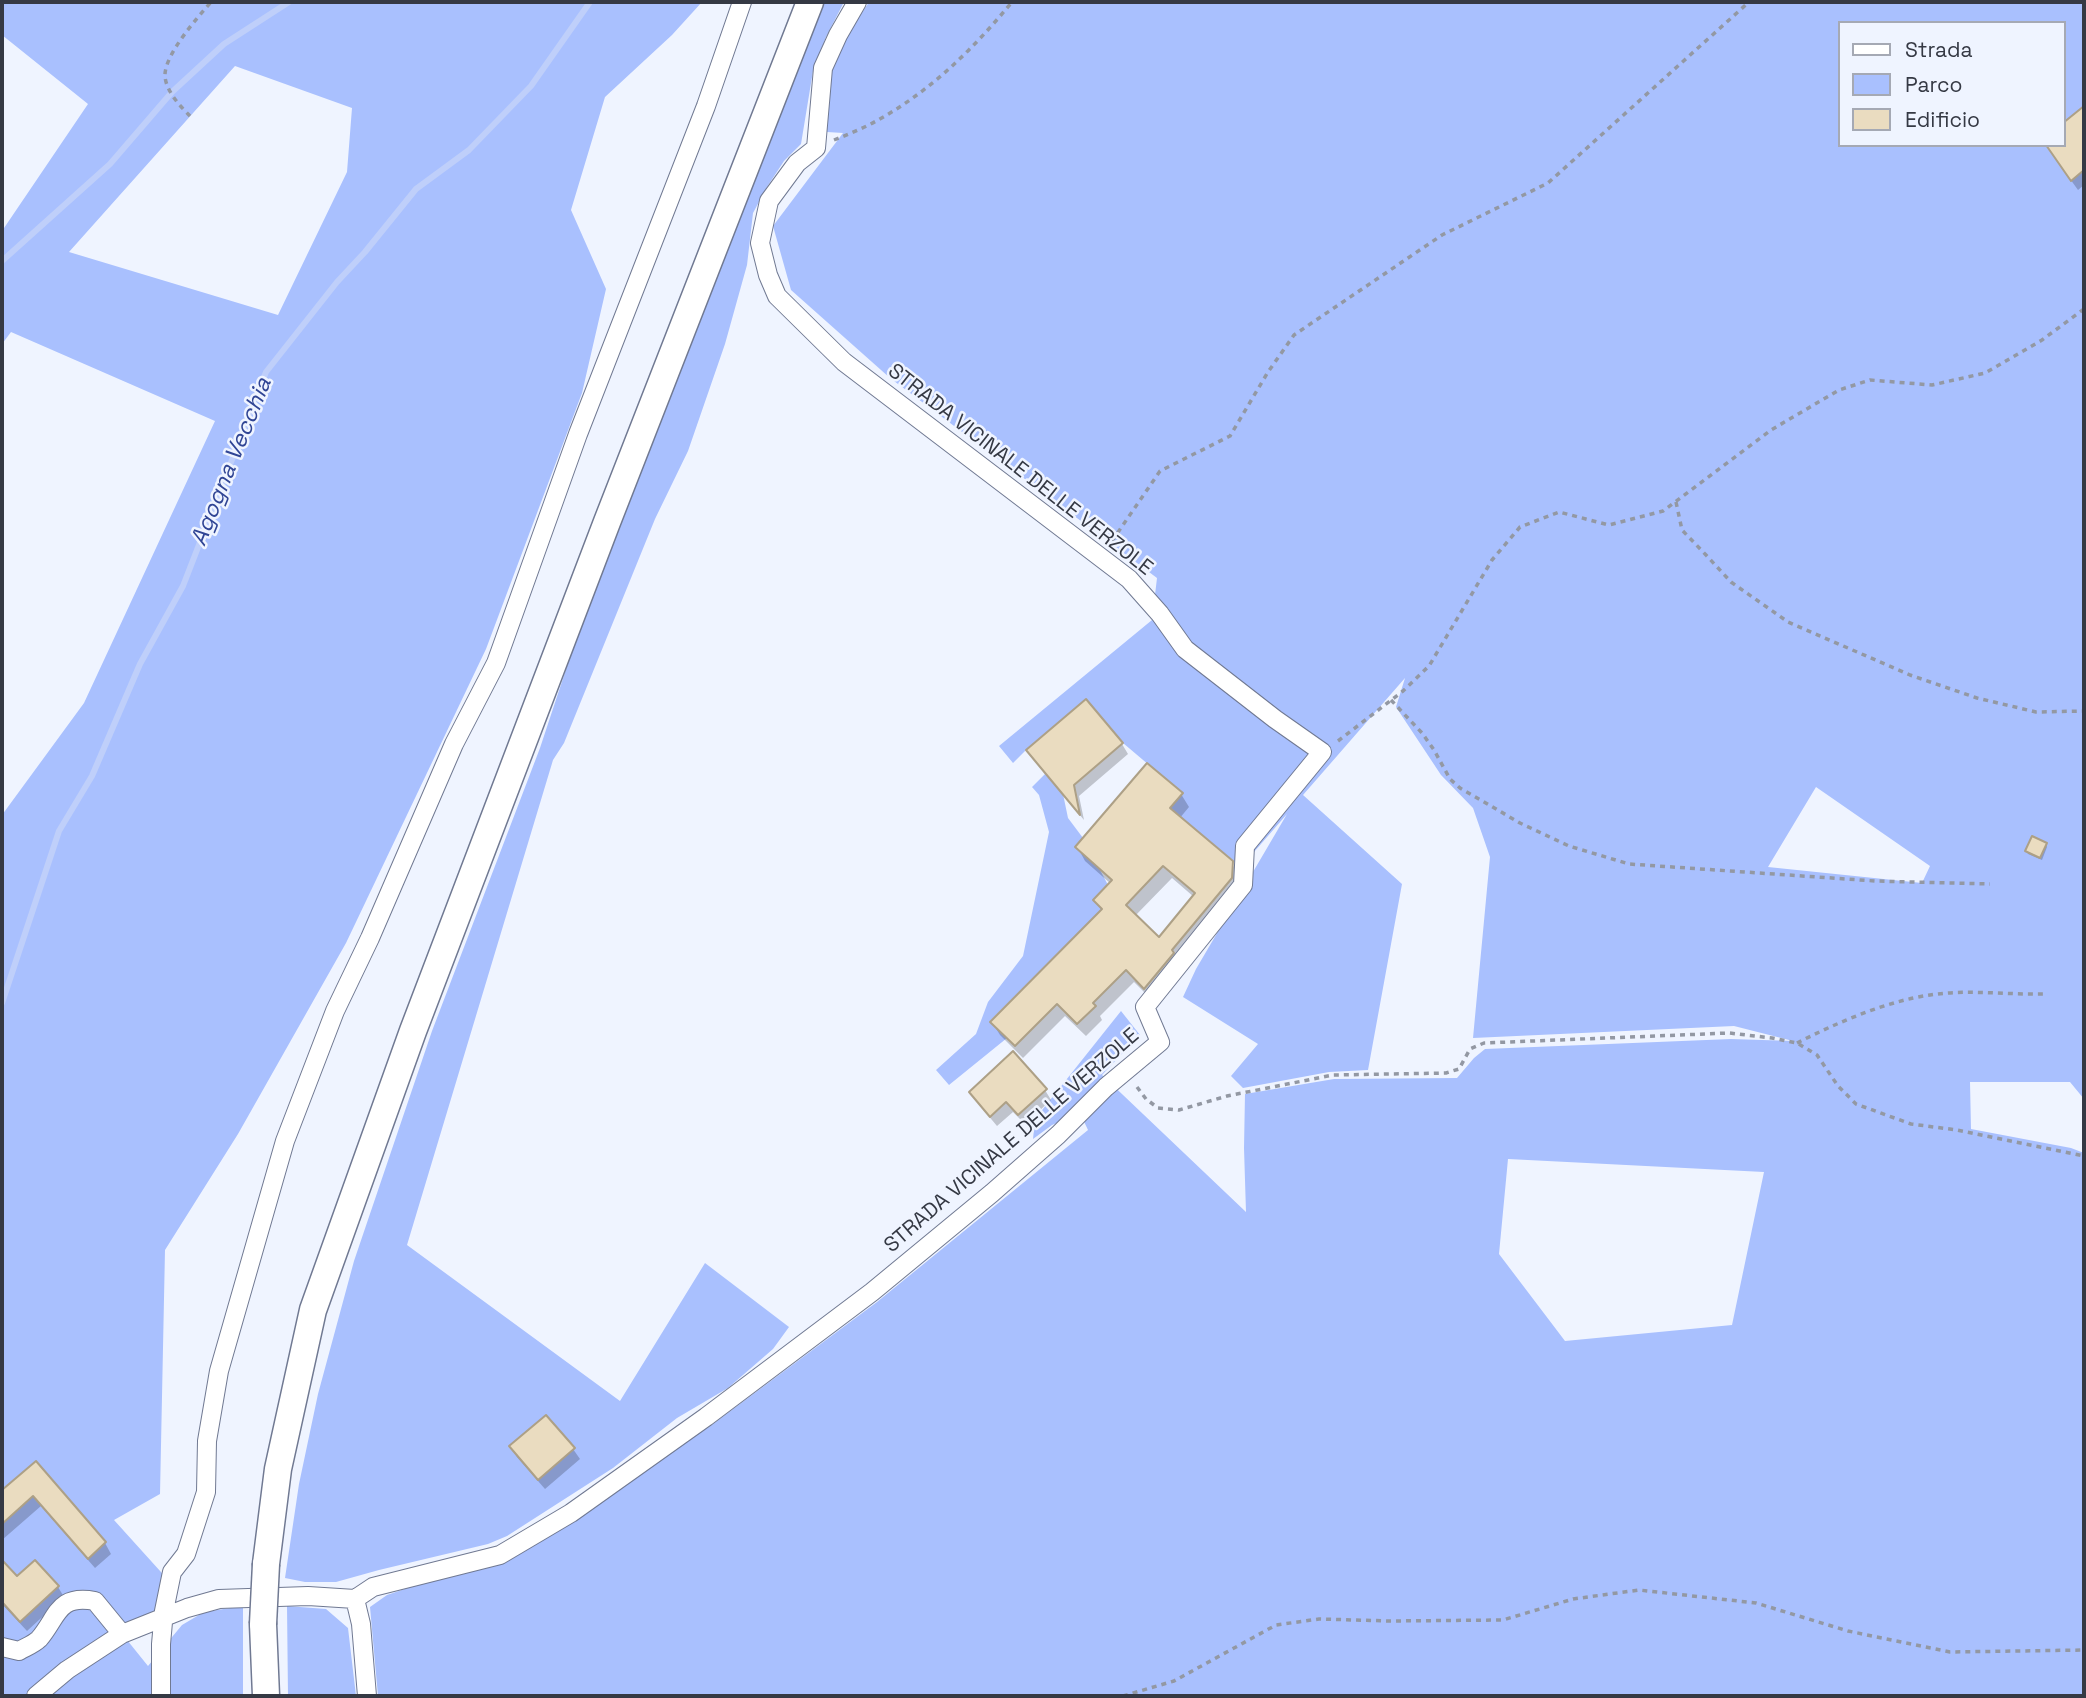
<!DOCTYPE html>
<style>
body{margin:0}
#map{position:relative;width:2086px;height:1698px;overflow:hidden;background:#eff4ff;font-family:"Space Grotesk",sans-serif}
canvas{display:block}
.frame{position:absolute;inset:0;border:4px solid #353944;pointer-events:none}
.legend{position:absolute;left:1838px;top:21px;width:228px;height:126px;box-sizing:border-box;background:#eff4ff;border:2px solid #a5a9b4;margin:0;padding:9px 12px;list-style:none;font-size:21px;color:#353944}
.legend li{display:flex;align-items:center;gap:14px;height:35px}
.legend b{width:35px;border:2px solid #a5a9b4}
</style>
<div id="map">
<canvas width="2086" height="1698"></canvas>
<div class="frame"></div>
<ul class="legend">
<li><b style="height:9px;background:#fff"></b>Strada</li>
<li><b style="height:19px;background:#a9c0fe"></b>Parco</li>
<li><b style="height:19px;background:#eadcc0"></b>Edificio</li>
</ul>
</div>
<script>
const ctx = document.querySelector('canvas').getContext('2d');
ctx.lineJoin = 'round';
function paint(path, color) { ctx.fillStyle = color; ctx.fill(path, 'evenodd'); }
function trace(path, color, width, dash) { ctx.strokeStyle = color; ctx.lineWidth = width; ctx.lineCap = dash ? 'butt' : 'round'; ctx.setLineDash(dash || []); ctx.stroke(path); }
function drawText(font, color, halo, rows, align = 'center') {
  ctx.font = font + ' "Space Grotesk",sans-serif'; ctx.lineWidth = 5; ctx.setLineDash([]); ctx.textBaseline = 'middle'; ctx.strokeStyle = halo; ctx.fillStyle = color; for (const [text, x, y, turn = 0] of rows) {
    ctx.save(); ctx.translate(x, y); ctx.rotate((+turn || 0) * Math.PI / 180); ctx.textAlign = isNaN(turn) ? turn : align; if (halo) ctx.strokeText(text, 0, 0); ctx.fillText(text, 0, 0); ctx.restore();
  }
}
paint(new Path2D(`
 M2 2H702L672 35 605 97 571 210 606 289 582 393 486 649 346 943 238 1134 165 1250 160 1494 114 1520 170 1582 164 1611 119 1630 148 1666 182 1625 204 1612 243 1606V1696H2V815L84 703 215 421 11 332 2 344V231L88 104 2 35ZM235 66 352 108 347 172 278 315 69 252Z
 M821 2H844L826 37 813 71 801 144 784 161 767 187 753 213 747 265 725 344 688 451 655 519 564 743 553 760 407 1245 620 1401 705 1263 789 1327 773 1349 728 1388 677 1418 613 1468 507 1536 488 1544 379 1570 336 1582H305L285 1578 299 1484 318 1394 354 1261 432 1031 540 748 583 618Z
 M869 2H2084V1099L2070 1082H1970L1971 1129 2071 1148 2084 1153V1696H378L370 1607 387 1595 440 1577 503 1560 709 1427 877 1302 1088 1130 1080 1113 1052 1125 1033 1139 1035 1119 1121 1011 1140 1035 1102 1075 1246 1212 1244 1148 1245 1094 1334 1079 1457 1078 1474 1058 1485 1049 1731 1039 1793 1041 1734 1026 1473 1038 1490 857 1473 808 1441 775 1396 707 1405 678 1303 795 1402 884 1368 1070 1329 1072 1243 1088 1231 1076 1258 1044 1183 997 1196 969 1287 814 1241 867 1170 808 1182 793 1123 743 1086 699 1026 750 1013 763 999 746 1152 620 1157 578 890 378 791 290 773 226 843 133 827 132C825 114 824 95 829 76 836 49 854 25 869 2ZM1839 23H2063V145H1839ZM1816 787 1930 866 1922 883 1768 867ZM1508 1159 1764 1172 1732 1325 1565 1341 1499 1254Z
 M1046 773 1063 794 1068 818 1083 838 1108 885 1102 909 990 1021 1007 1038 949 1085 936 1070 976 1034 988 1002 1023 956 1049 832 1039 795 1032 787Z
 M287 1606 326 1609 348 1628 356 1696H288Z`), '#a9c0fe');
paint(new Path2D(`
 M2084 108V185L2078 190 2050 151 2063 145V125Z
 M1086 702 1122 744 1128 754 1079 796 1084 820 1034 760 1028 750Z
 M1181 794 1189 807 1179 819 1231 862 1239 876 1153 1001 1134 982 1100 1016 1102 1020 1086 1036 1065 1016 1023 1058 1000 1035 992 1022 1102 911 1096 900 1111 884 1085 861 1078 848ZM1172 878 1194 897 1159 940 1135 916Z
 M2046 844 2047 847 2042 860 2028 854 2027 851Z
 M1045 1090 1051 1100 1025 1124 1013 1112 997 1126 977 1102 971 1092Z
 M511 1447 573 1449 580 1459 545 1489 517 1457Z
 M36 1463 105 1543 111 1554 95 1568 41 1506 2 1540V1493Z
 M2 1562 17 1579 58 1587 64 1597 27 1631 2 1604Z`), '#0003');
trace(new Path2D(`
 M2 261 110 164 172 92 224 44 289 2
 M2 1003 59 831 92 776 140 664 183 586 266 372 337 282 365 252 416 189 469 150 531 86 590 2`), '#bfcffa', 6);
const building = new Path2D(`
 M2084 106V170L2071 181 2046 145H2063V123Z
 M1086 699 1123 743 1074 785 1080 815 1026 750Z
 M1147 763 1183 793 1170 808 1233 861 1232 878 1172 950 1174 953 1144 989 1126 970 1093 1003 1096 1006 1077 1024 1057 1004 1015 1046 990 1022 1102 909 1093 900 1112 880 1075 847ZM1163 866 1195 893 1159 937 1126 905Z
 M2032 836 2047 843 2040 858 2025 851Z
 M1013 1051 1047 1089 1018 1115 1006 1102 990 1117 969 1092Z
 M546 1415 575 1448 538 1480 509 1446Z
 M36 1461 106 1542 88 1559 33 1496 2 1524V1490Z
 M2 1560 17 1576 35 1560 59 1586 20 1622 2 1602Z`);
paint(building, '#eadcc0');
trace(building, '#ada086', 2);
const street = new Path2D(`
 M355 1599 373 1587 500 1555 571 1513 706 1417 872 1292 992 1193 1058 1135 1106 1087 1160 1042 1145 1007 1243 885 1245 846 1322 752 1275 719 1185 649 1160 614 1129 579 844 362 777 296 768 275 760 243 769 201 797 163 816 148 823 68 838 35 857 2
 M2 1647 19 1651C26 1647 34 1644 39 1639 58 1617 57 1594 95 1601L122 1634
 M36 1696 67 1670 122 1634 187 1608 219 1599 308 1596 355 1599 361 1624 367 1696
 M161 1696V1644L164 1611 172 1572 186 1554 206 1492 207 1441 219 1371 285 1141 335 1011 370 938 454 744 496 663 578 434 706 106 742 2`);
const primary = new Path2D(`
 M266 1564 278 1469 313 1310 413 1031 607 522 810 2
 M263 1624 266 1696`);
trace(street, '#707992', 20);
trace(primary, '#707992', 29);
trace(new Path2D(`
 M190 116C180 106 165 90 165 75 165 54 198 17 211 2
 M834 140C849 134 864 128 878 120 932 90 974 48 1012 2
 M1676 502 1682 530 1706 555 1731 582 1788 622 1910 675 1977 698 2036 712 2084 711
 M1112 541 1160 471 1230 436 1268 372 1294 335 1442 235 1548 183 1749 2
 M1391 700 1422 733 1434 750 1450 779 1460 788 1520 823 1569 846 1629 864 1875 881 1990 884
 M1338 741 1403 691 1429 666 1492 560 1520 527 1559 512 1609 525 1663 511 1771 430 1839 390 1870 380 1932 385 1985 373 2042 340 2084 309
 M1797 1043C1836 1023 1887 1001 1930 995 1968 989 2007 995 2045 994
 M1137 1087 1146 1099 1158 1108 1179 1110 1227 1096 1333 1075 1446 1073 1459 1069 1470 1049 1484 1043 1729 1033 1772 1038 1797 1043 1817 1055 1838 1086 1856 1104 1911 1124 1957 1130 2084 1156
 M1123 1696 1174 1681 1276 1625 1319 1619 1390 1621 1503 1620 1573 1599 1639 1590 1756 1603 1848 1631 1950 1652 2084 1650`), '#9398a3', 3.5, [5, 5]);
trace(street, '#fff', 18);
trace(primary, '#fff', 26);
const primaryBridge = new Path2D(`
 M263 1624 266 1564`);
trace(primaryBridge, '#707992', 29, []);
trace(primaryBridge, '#fff', 26);
drawText('21px', '#353944', '#eff4ff', [
 ["STRADA VICINALE DELLE VERZOLE",1020,470,38],
 ["STRADA VICINALE DELLE VERZOLE",1012,1141,-41]
]);
drawText('italic 23px', '#304595', '#eff4ff', [
 ["Agogna Vecchia",232,462,-68]
]);
</script>
